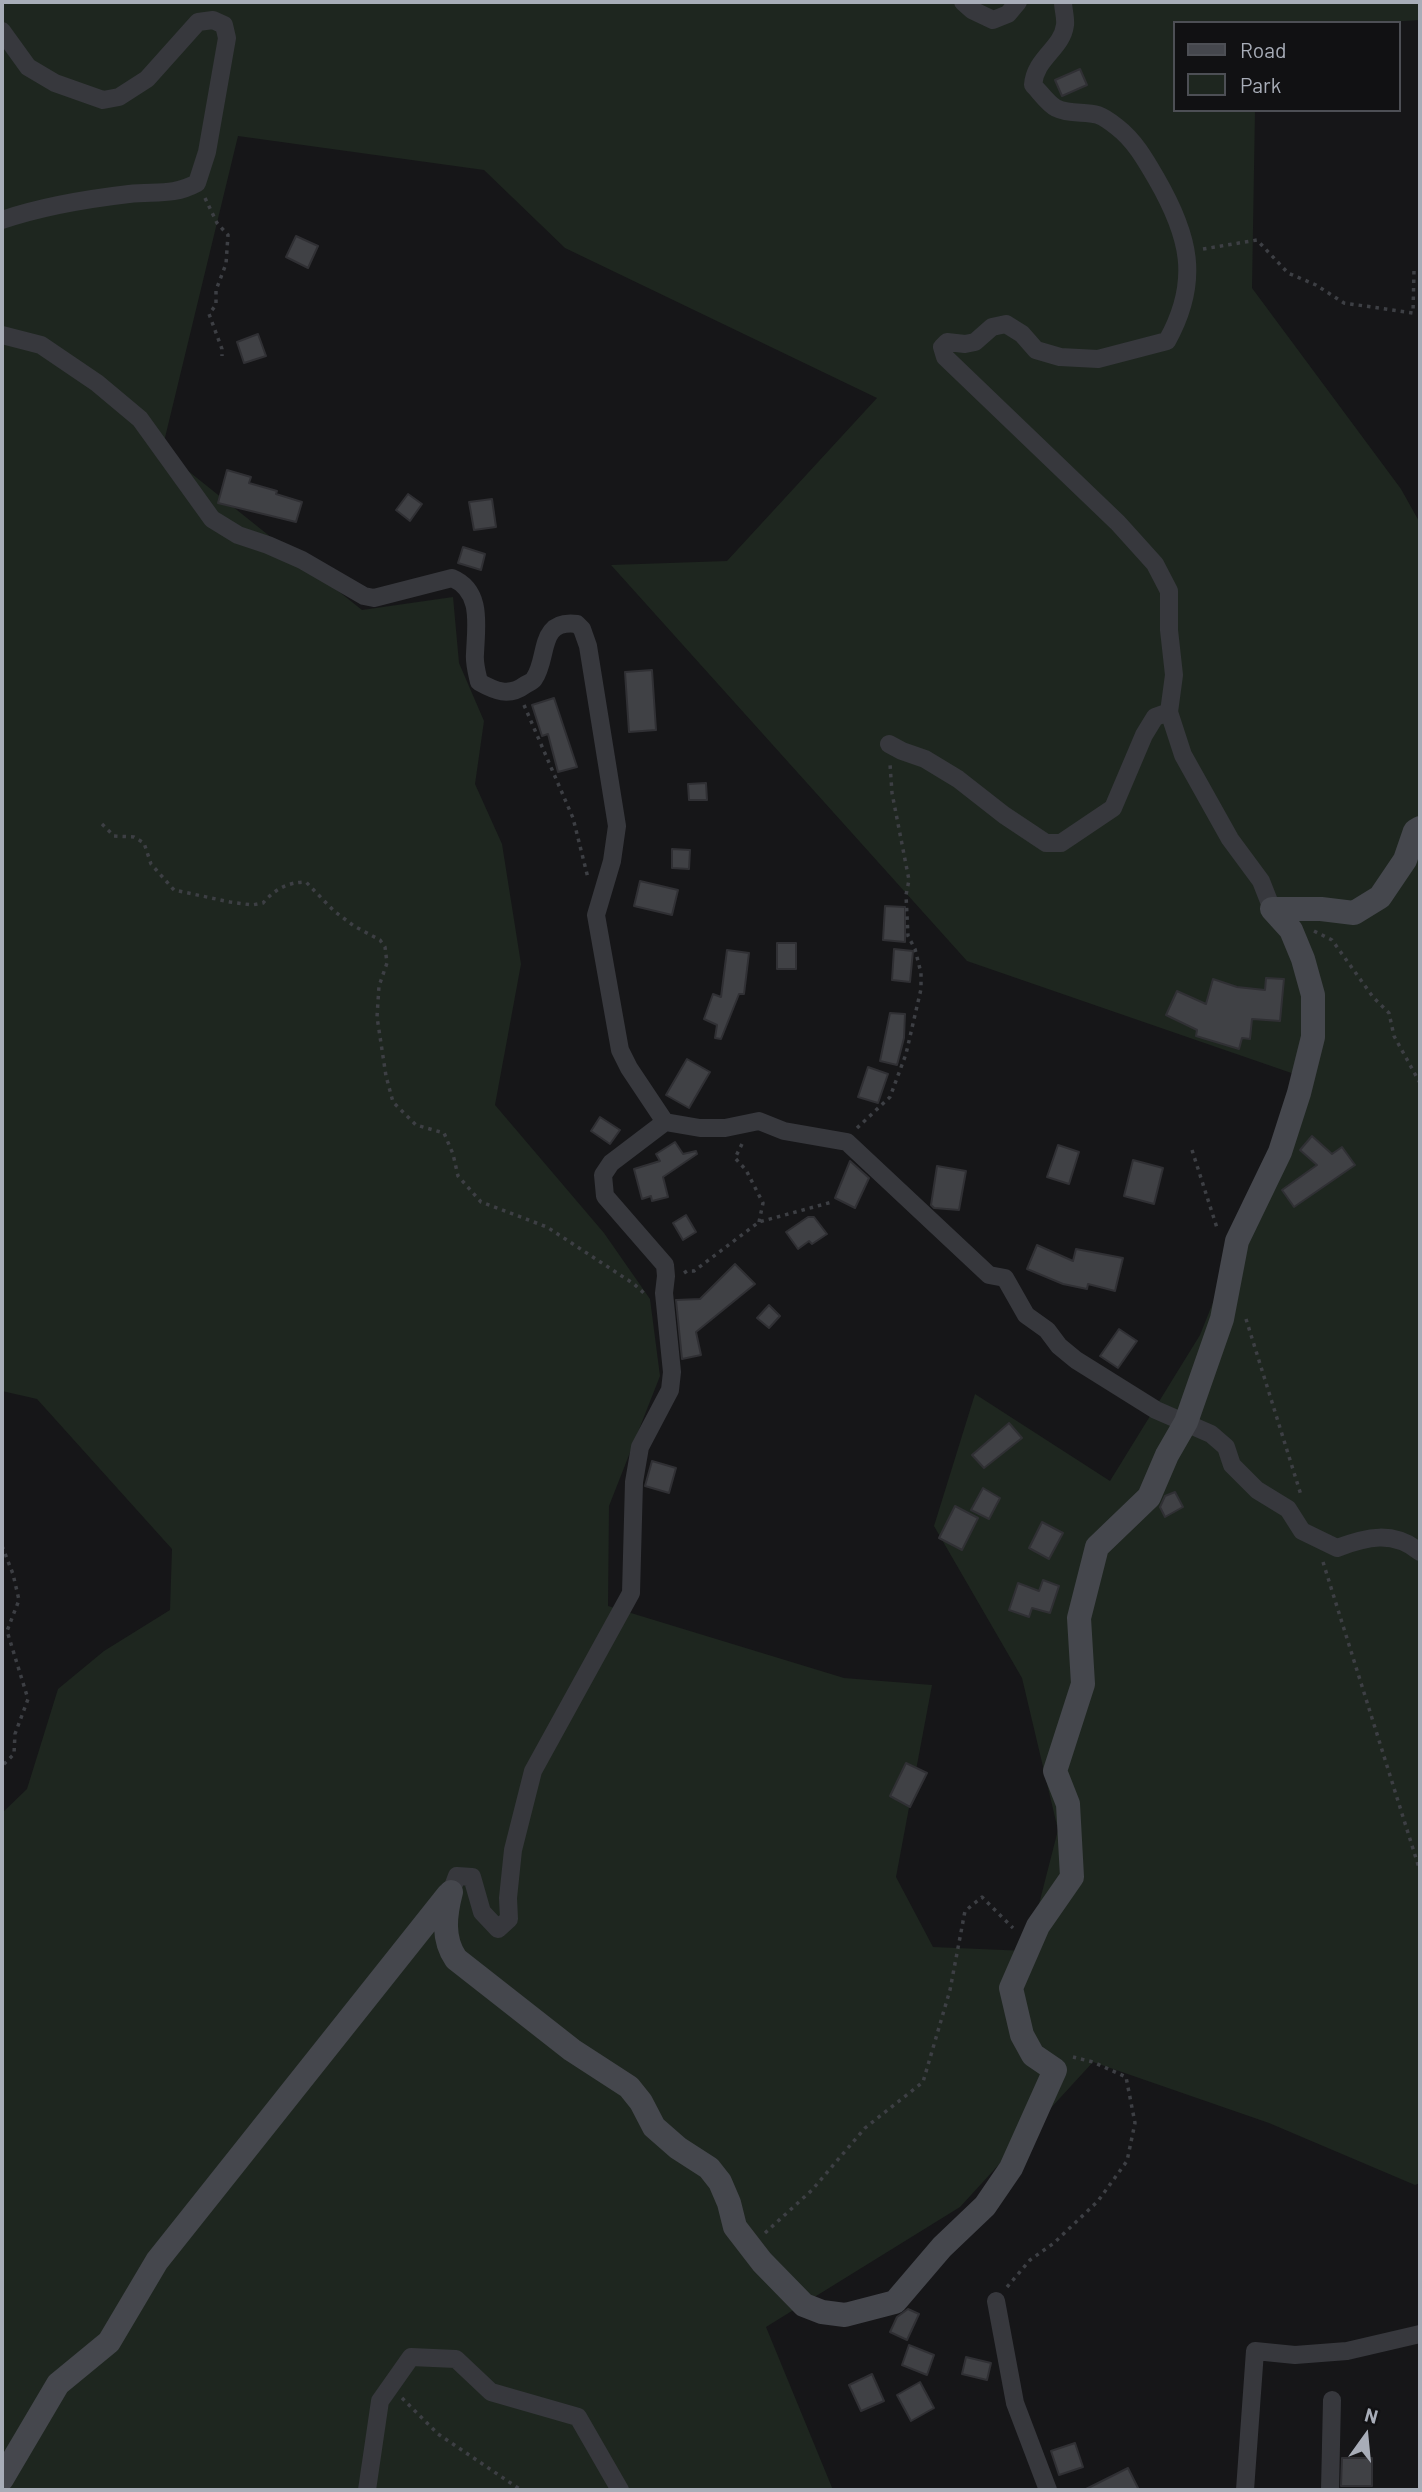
<!DOCTYPE html>
<style>
body{margin:0}
#map{position:relative;width:1422px;height:2492px;overflow:hidden;background:#161618;font-family:Barlow,sans-serif}
canvas{display:block}
.frame{position:absolute;inset:0;border:4px solid #a8adb8;pointer-events:none}
.legend{position:absolute;left:1173px;top:21px;width:228px;height:91px;box-sizing:border-box;background:#111113;border:2px solid #4d4f55;margin:0;padding:9px 12px;list-style:none;font-size:21px;color:#a8adb8}
.legend li{display:flex;align-items:center;gap:14px;height:35px}
.legend b{width:35px;border:2px solid #4d4f55}
.north{position:absolute;left:1331px;top:2401px;width:70px;height:70px;-webkit-text-stroke:5px #111113;paint-order:stroke;rotate:15deg;font-size:19px;font-weight:700;line-height:28px;text-align:center;color:#a8adb8}
.north::after{content:'';display:block;margin:auto;width:24px;height:32px;background:#a8adb8;clip-path:polygon(50% 0,100% 100%,50% 72%,0 100%)}
</style>
<div id="map">
<canvas width="1422" height="2492"></canvas>
<div class="frame"></div>
<ul class="legend">
<li><b style="height:9px;background:#45474d"></b>Road</li>
<li><b style="height:19px;background:#1e261f"></b>Park</li>
</ul>
<div class="north">N</div>
</div>
<script>
const ctx = document.querySelector('canvas').getContext('2d');
ctx.lineJoin = 'round';
function paint(path, color) { ctx.fillStyle = color; ctx.fill(path, 'evenodd'); }
function trace(path, color, width, dash) { ctx.strokeStyle = color; ctx.lineWidth = width; ctx.lineCap = dash ? 'butt' : 'round'; ctx.setLineDash(dash || []); ctx.stroke(path); }
paint(new Path2D(`
 M2 2H1420V20L1372 23H1175V110H1255L1252 288 1401 489 1420 523V2183L1415 2185 1269 2123 1093 2062 960 2207 766 2327 833 2490H2V1813L27 1789 58 1689 104 1651 170 1610 172 1549 37 1399 2 1391ZM238 136 484 170 565 248 877 398 727 561 611 565 967 961 1303 1077 1200 1335 1110 1481 975 1394 934 1526 1022 1678 1058 1830 1027 1951 933 1947 896 1877 932 1685 844 1678 608 1606 609 1506 660 1376 650 1299 604 1233 495 1105 521 964 502 844 475 784 484 721 459 663 453 597 362 610 162 450Z`), '#1e261f');
const building = new Path2D(`
 M1080 69 1087 85 1062 96 1055 80Z
 M296 236 318 246 308 268 286 257Z
 M258 334 266 356 244 363 237 342Z
 M227 470 251 477 249 483 277 491 276 494 302 502 296 522 218 503Z
 M408 494 422 504 410 521 396 510Z
 M492 499 496 527 474 530 469 502Z
 M463 547 485 554 481 570 458 563Z
 M652 670 656 730 629 732 625 672Z
 M554 698 577 767 558 772 548 734 542 736 532 705Z
 M706 783 707 800H689L688 784Z
 M672 849 690 850 689 869 672 868Z
 M640 881 678 890 672 915 634 906Z
 M885 906 905 907V942L883 940Z
 M777 943H796V969H777Z
 M894 949 913 951 910 982 892 980Z
 M727 950 749 953 744 994H739L721 1039 715 1038 717 1025 704 1019 713 994 721 997Z
 M1266 978 1284 979 1280 1021 1252 1019 1250 1039 1242 1038 1239 1049 1196 1036 1197 1030 1166 1015 1177 991 1206 1004 1213 979 1237 987 1265 990Z
 M890 1013 905 1014 904 1038 897 1065 880 1061Z
 M687 1059 710 1072 689 1108 666 1095Z
 M868 1067 888 1074 878 1103 858 1097Z
 M600 1117 620 1130 610 1144 591 1131Z
 M1312 1136 1332 1154 1342 1147 1355 1165 1294 1207 1282 1190 1317 1165 1300 1150Z
 M675 1142 683 1154 696 1151 697 1154 663 1177 668 1197 652 1201 651 1196 642 1199 634 1169 660 1161 656 1154Z
 M1058 1145 1079 1152 1069 1184 1047 1177Z
 M1133 1160 1163 1168 1154 1204 1124 1196Z
 M850 1161 869 1178 855 1208 835 1198Z
 M937 1166 966 1171 959 1210 934 1208 931 1205Z
 M686 1215 696 1232 683 1240 673 1223Z
 M808 1217H814L827 1234 812 1244 809 1241 798 1249 786 1232Z
 M1037 1245 1073 1261 1076 1249 1123 1258 1115 1291 1088 1284 1087 1289 1063 1284 1027 1269Z
 M735 1264 755 1284 696 1332 701 1355 682 1359 676 1300 700 1299Z
 M769 1305 780 1316 769 1328 757 1318Z
 M1119 1329 1137 1341 1118 1368 1100 1356Z
 M1009 1423 1022 1438 984 1468 972 1455Z
 M652 1461 676 1468 669 1493 645 1486Z
 M983 1488 1000 1498 989 1519 971 1510Z
 M1175 1492 1183 1507 1165 1517 1160 1507 1165 1496Z
 M955 1506 978 1518 962 1550 939 1538Z
 M1042 1522 1063 1533 1049 1559 1029 1548Z
 M1043 1580 1059 1586 1050 1613 1032 1608 1029 1617 1009 1610 1018 1583 1039 1591Z
 M906 1763 927 1773 910 1807 890 1796Z
 M908 2309 919 2314 907 2340 890 2332 897 2317Z
 M909 2345 934 2355 927 2375 902 2365Z
 M966 2357 991 2363 987 2380 962 2374Z
 M872 2374 884 2401 861 2411 849 2385Z
 M920 2382 934 2408 911 2421 897 2395Z
 M1075 2443 1083 2467 1059 2475 1051 2451Z
 M1342 2458H1372V2486H1341Z
 M1128 2468 1139 2490H1084Z`);
paint(building, '#404145');
trace(building, '#303034', 2);
trace(new Path2D(`
 M205 198 217 223 228 235 226 264 216 290V305L209 314 222 349V356
 M1203 249 1257 240 1288 273 1316 285 1344 303 1413 313 1414 270H1420
 M524 705 573 818 588 878
 M102 824 114 836 134 837 144 843 151 864 174 890 230 902 252 905 263 903C274 890 287 882 306 882L334 911 354 926 380 940 385 947 387 963 379 986 377 1017 386 1076 393 1102 416 1125 444 1133 453 1154 458 1176 481 1202 547 1227 634 1284 646 1295
 M1314 931 1332 940 1373 997 1389 1013 1394 1036 1420 1083
 M857 1128 890 1097 906 1054 921 989V973L915 949 908 936 906 895 909 880 892 793 890 764
 M742 1144 735 1158 746 1170 763 1203 759 1222
 M1192 1150 1218 1231
 M684 1273 687 1271H694L759 1222 832 1202
 M1246 1319 1301 1495
 M2 1546 13 1574 19 1600 7 1631 28 1699 15 1734 14 1754 2 1766
 M1323 1562 1420 1871
 M765 2233 812 2190 865 2128 923 2082 950 1990 965 1911 982 1897 1013 1928
 M1007 2287 1030 2260 1054 2243 1098 2201 1127 2161 1135 2123 1126 2077 1093 2062 1073 2057
 M402 2398 438 2434 521 2490`), '#3d3f44', 3.5, [3.5, 5]);
trace(new Path2D(`
 M963 2 972 10 993 20 1008 14 1018 2
 M1063 2C1063 9 1066 18 1065 25 1062 49 1035 58 1033 85 1040 92 1048 104 1056 108 1070 115 1085 111 1098 115 1104 117 1112 123 1117 127 1134 140 1145 159 1156 178 1189 235 1201 280 1167 341L1098 359 1060 357 1036 350 1022 334 1006 324 992 327 975 342 965 344 947 342 942 347 945 357 1118 523 1155 564 1169 591V630L1174 675 1169 712 1183 755 1230 839 1261 881 1272 909
 M2 31 28 67 55 83 103 100 119 97 147 79 198 22 213 20 224 25 227 38 207 152 197 183C173 196 155 191 129 194 86 199 43 206 2 220
 M2 335 41 345 97 383 140 419 212 519 238 535 268 545 302 560 364 596 374 598 452 578C483 591 476 626 475 654 474 663 477 673 479 682 495 691 509 697 525 685 528 683 532 682 534 679 549 658 537 619 577 624L582 629 588 646 617 826 612 861 596 915 620 1050 629 1068 665 1122 611 1163 603 1175 605 1196 665 1265 666 1276 664 1293 672 1372 670 1390 640 1447 634 1482 631 1593 533 1771 513 1850 508 1898 509 1919 498 1929 482 1912 472 1877 457 1876 451 1892
 M889 744 902 751 925 759 958 779 1004 815 1046 843H1061L1113 808 1144 735 1155 717 1169 712
 M665 1122 700 1128H725L759 1121 784 1131 847 1142 989 1275 1005 1278 1026 1315 1047 1330 1059 1346 1076 1360 1156 1410 1211 1434 1226 1447 1232 1465 1257 1490 1288 1509 1302 1531 1337 1548C1366 1537 1393 1530 1420 1552
 M996 2301 1015 2403 1048 2490
 M367 2490 380 2401 411 2357 456 2359 491 2392 578 2417 620 2490
 M1245 2490 1255 2351 1295 2355 1347 2351 1420 2334
 M1330 2490 1332 2400`), '#37383d', 18);
trace(new Path2D(`
 M451 1892C445 1915 442 1939 456 1959L572 2050 629 2087 641 2102 654 2127 678 2148 709 2168 720 2182 729 2203 735 2227 762 2262 804 2305 822 2312 845 2315 895 2302 942 2247 985 2206 1011 2168 1055 2070 1033 2055 1022 2035 1011 1988 1038 1926 1072 1877 1068 1804 1055 1771 1083 1684 1079 1618 1097 1547 1149 1497 1167 1455 1186 1422 1222 1319 1237 1241 1280 1152 1299 1093 1313 1037V995L1303 959 1291 930 1272 909H1321L1354 913 1380 897 1405 860 1415 831 1420 828
 M2 2479 58 2384 109 2342 157 2261 448 1895`), '#45474d', 24);
</script>
